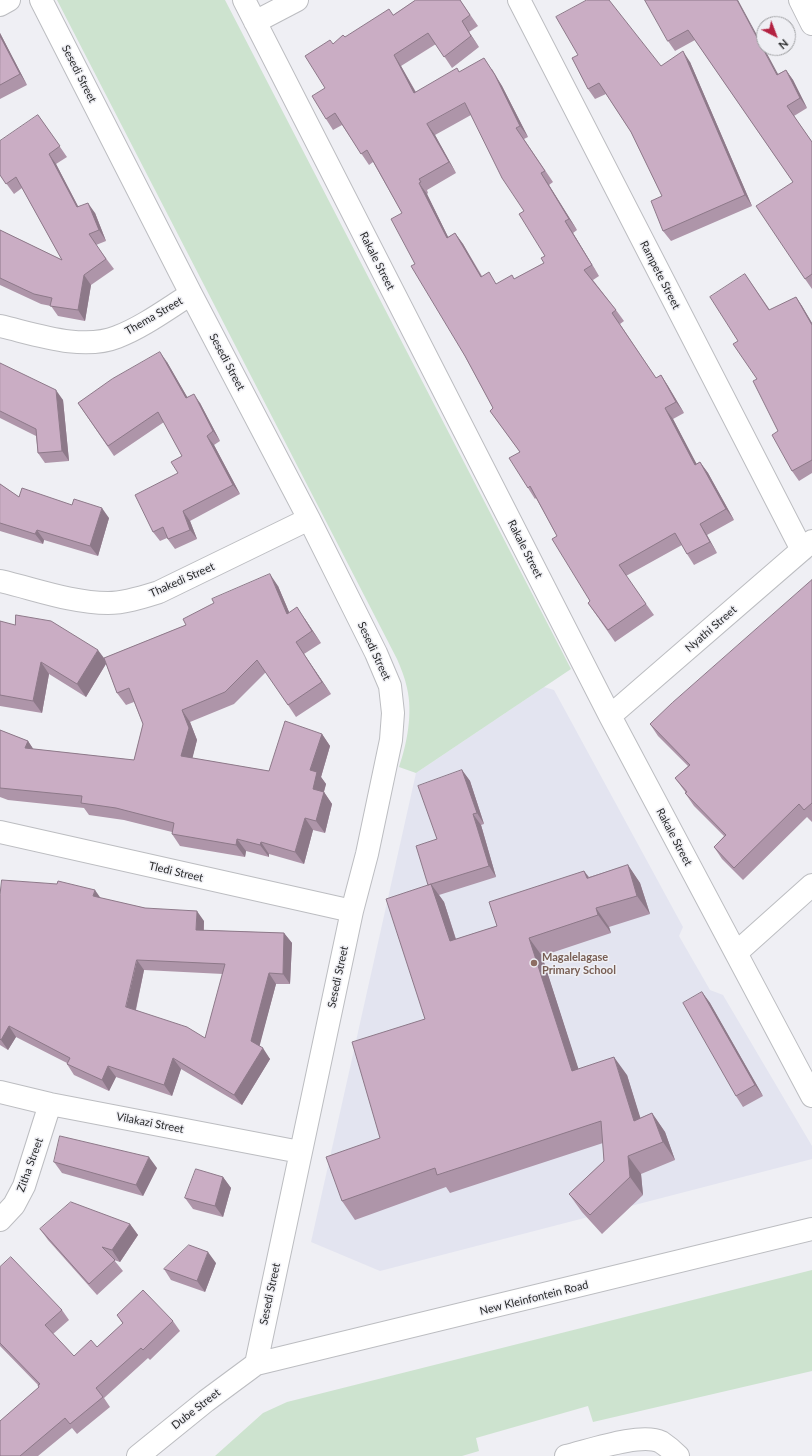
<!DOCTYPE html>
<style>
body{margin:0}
#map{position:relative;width:812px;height:1456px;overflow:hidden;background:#efeff4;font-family:Lato,sans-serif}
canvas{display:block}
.north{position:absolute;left:756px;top:16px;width:40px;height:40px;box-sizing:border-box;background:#efeff4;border:1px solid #9fa0a3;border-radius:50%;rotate:138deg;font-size:11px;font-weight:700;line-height:16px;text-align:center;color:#28292a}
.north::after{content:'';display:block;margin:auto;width:14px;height:18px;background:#b32141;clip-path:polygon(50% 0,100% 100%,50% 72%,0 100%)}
</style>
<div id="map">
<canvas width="812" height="1456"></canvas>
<div class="north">N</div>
</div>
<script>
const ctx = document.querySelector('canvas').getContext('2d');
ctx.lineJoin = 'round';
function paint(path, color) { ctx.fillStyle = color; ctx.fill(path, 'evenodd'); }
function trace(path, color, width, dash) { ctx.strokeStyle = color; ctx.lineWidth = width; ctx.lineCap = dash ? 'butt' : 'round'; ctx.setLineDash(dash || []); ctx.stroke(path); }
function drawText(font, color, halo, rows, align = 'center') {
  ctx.font = font + ' Lato,sans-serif'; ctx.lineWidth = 3; ctx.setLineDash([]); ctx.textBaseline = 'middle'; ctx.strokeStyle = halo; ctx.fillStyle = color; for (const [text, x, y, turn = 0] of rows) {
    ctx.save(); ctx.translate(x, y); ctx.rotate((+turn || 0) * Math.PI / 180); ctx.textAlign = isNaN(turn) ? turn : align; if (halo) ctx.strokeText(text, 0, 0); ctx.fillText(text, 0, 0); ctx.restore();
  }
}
paint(new Path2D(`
 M544 687 554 690 683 927 679 936 710 990 723 995 812 1146V1159L380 1271 311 1242 416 773Z`), '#e3e4f0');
paint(new Path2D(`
 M57 0H225L571 669 416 773 399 767C407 744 413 713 407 688 405 678 401 668 397 659Z
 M812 1270V1371L593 1422 588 1406 476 1438 479 1451 462 1456H215L263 1413 287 1402Z`), '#cde3cf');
const minor = new Path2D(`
 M41 0 191 294 309 519 376 653 390 686 393 713 391 740 367 854 352 911 256 1364
 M244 0 610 716 812 1096
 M519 0 802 550
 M800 0 812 24
 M0 5 9 0
 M255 22 297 0
 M0 326C35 334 82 351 117 337 143 327 167 309 191 294
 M0 581C35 589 72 603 108 603 125 603 143 597 159 592L309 519
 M610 716 812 541
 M0 832 352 911
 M736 953 812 885
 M0 1092 50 1104 300 1152
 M0 1220 14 1205 24 1186 50 1104
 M138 1456 206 1401 256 1364 812 1229
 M566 1456C588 1451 641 1432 661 1442 667 1446 673 1451 678 1456`);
trace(minor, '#bcbdc1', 24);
trace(minor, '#fff', 22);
paint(new Path2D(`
 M416 0H460L478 26 469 32 479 47 452 68 436 44 401 66 416 92 460 72 492 69 502 86 528 137 524 139 553 182 549 185 577 230 573 233 599 276 593 280 616 310 624 321 620 324 656 378 661 375 668 386 684 413 673 419 696 464 700 462 708 473 734 520 707 535 717 553 694 565 687 554 682 545 626 576 654 615 615 642 588 603 590 601 557 536 536 498 535 499 528 488 520 452 490 411 493 408 415 264 402 213 373 162 369 165 342 125 333 130 326 119 325 88 333 44 393 15ZM471 115 524 211 545 256 544 263 515 279 497 284 482 276 463 244 455 233 448 237 427 194 428 193 427 190 456 173 435 135Z
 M645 0 778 74 786 70 793 80 807 108 794 116 812 142V289L805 279 793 182 695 40 675 51 668 41Z
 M0 33 27 85 0 99Z
 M572 58 661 66 690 62 752 206 671 241 663 231 662 196 631 132 606 94 595 99 588 89Z
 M38 115 67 157 56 164 78 206 95 213 106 241 96 245 114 269 91 285 85 321 58 316 51 306 41 304 0 285V230L62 260 22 188 14 194 0 175Z
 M745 274 770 310 796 297 802 306 812 323V473L799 481 792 471 778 431 757 379 738 341Z
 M167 362 187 397 200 403 220 441 214 445 240 494 190 521 197 539 175 549 167 538 160 541 153 532 178 473 182 456 164 422 114 456 78 403Z
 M0 363 63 400 69 461 45 463 38 453 36 436 0 418Z
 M0 484 19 497 109 518 98 556 44 540 43 544 0 531Z
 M812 580V822L807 817 743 880 722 859 714 847 724 836 694 806 685 793H686L675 778 688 766 658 736 650 724Z
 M278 586 289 612 305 619 321 643 304 654 331 694 296 717 266 672 234 704 190 722 197 740 192 758 269 771 322 734 330 746 321 777 326 784 324 792 332 804 325 833 313 830 304 864 269 854V857L246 851 245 857 180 846 172 834V832L124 820 89 815 84 808 8 800 0 797V730L28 741 33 749 134 760 143 724 134 702 126 705 117 693 106 664 86 697 49 674 42 713 0 706V621L104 658 186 625Z
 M462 770 470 781 484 824 481 825 496 877 439 895 444 902 456 939 497 926 584 871 589 877 628 865 640 883 650 914 609 927 611 933 542 956 578 1069 627 1075 640 1118 652 1113 665 1132 675 1160 641 1174 643 1195 602 1234 582 1212 569 1194 604 1161 603 1143 450 1193 446 1187 355 1220 342 1201 380 1138 425 1019 428 885 437 839Z
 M0 895 100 898 204 921V930L284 933 292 943 290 984H276L259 1046 270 1059 242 1105 181 1069 172 1096 116 1077 109 1091 74 1075 67 1064V1063L16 1037 8 1050 0 1045ZM144 970 223 974 205 1038 136 1010Z
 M702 992 710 1003 763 1096 743 1107 736 1096Z
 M54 1162 157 1168 143 1196 62 1173Z
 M223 1177 231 1188 223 1217 193 1209 185 1198Z
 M130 1224 138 1235 120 1262 114 1260 123 1271 97 1295 48 1240 40 1229Z
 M216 1263 205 1292 171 1280 164 1269Z
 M0 1267 62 1310 69 1320 53 1334 74 1356 97 1347 123 1324 117 1315 173 1321 180 1331 150 1360 148 1358 104 1398 110 1407 77 1434 72 1428 38 1456H0L39 1387 38 1385 0 1346Z`), '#ae95a9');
paint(new Path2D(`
 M737 0H738L784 85 777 75Z
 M462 21 469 32 479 47 471 36Z
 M0 33 27 85 20 74 0 36Z
 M683 51 690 62 752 206 745 195Z
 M394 55 401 66 422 104 414 93Z
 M484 58 502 86 528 137 520 126Z
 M786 70 793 80 807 108 800 98Z
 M427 124 435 135 456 173 449 162Z
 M49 154 56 164 84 218 77 207Z
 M541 173 549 185 577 230 569 219Z
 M419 183 427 194 454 249 447 238Z
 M88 203 95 213 106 241 99 230Z
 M565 221 573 233 599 276 592 265Z
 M455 233 463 244 488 288 481 277Z
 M84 275 91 285 85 321 78 310Z
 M796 297 802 306 812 323V325Z
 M160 352 167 362 193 407 186 398Z
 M661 375 668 386 684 413 676 402Z
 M56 390 63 400 69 461 62 451Z
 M194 394 200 403 220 441 213 431Z
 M665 408 673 419 703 476 695 465Z
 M207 436 214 445 240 494 233 485Z
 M700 462 708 473 734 520 726 509Z
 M102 508 109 518 98 556 90 546Z
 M183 511 190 521 197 539 190 530Z
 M700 524 707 535 717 553 710 542Z
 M37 530 44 540 43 544 35 534Z
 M270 574 278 586 295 626 287 614Z
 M297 607 321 643 312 631Z
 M296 642 304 654 331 694 322 682Z
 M98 650 107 662 86 697 77 684Z
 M41 662 49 674 42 713 33 701Z
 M182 710 190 722 197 740 190 768 181 756Z
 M322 734 330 746 321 777 326 784 322 798 324 792 332 804 325 833 316 821 310 770Z
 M28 741 36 753 25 748Z
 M462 770 470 781 484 824 477 813Z
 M473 814 481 825 496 877 489 866Z
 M305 818 313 830 304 864 295 852Z
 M237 839 246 851 245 857 236 845Z
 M261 842 269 854V857L260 845Z
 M628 865 640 883 650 914 637 896Z
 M584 871 597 889 587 878Z
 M431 884 444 902 462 959 450 941Z
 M95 890 102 900 93 896Z
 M596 908 609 927 611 933 598 915Z
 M197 911 204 921 203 941 196 930Z
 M284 933 292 943 290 984 283 974Z
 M529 938 542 956 585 1089 572 1071Z
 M137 960 144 970 134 1017 126 1007Z
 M269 973 276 984 258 1052 251 1041Z
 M702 992 710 1003 763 1096 755 1085Z
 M9 1026 16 1037 8 1050 1 1040Z
 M263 1048 270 1059 242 1105 234 1095Z
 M614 1057 627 1075 647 1139 634 1121Z
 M173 1058 181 1069 172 1096 164 1085Z
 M108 1066 116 1077 109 1091 102 1080Z
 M652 1113 665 1132 675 1160 663 1142Z
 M628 1156 641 1174 643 1195 630 1177Z
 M149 1157 157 1168 143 1196 136 1185Z
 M223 1177 231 1188 223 1217 215 1206Z
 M130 1224 138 1235 120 1262 112 1250Z
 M208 1252 216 1263 205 1292 197 1281Z`), '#8d7989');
const building = new Path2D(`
 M416 0H460L470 15 462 21 471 36 444 57 428 33 394 55 414 93 457 68 459 72 484 58 495 75 520 126 516 128 545 171 541 173 569 219 565 221 592 265 584 270 616 310 612 313 656 378 661 375 676 402 665 408 695 465 700 462 726 509 700 524 710 542 687 554 675 533 619 565 646 604 608 630 588 603 590 601 552 539 557 536 530 486 528 488 509 458 520 452 490 411 493 408 465 356 411 266 415 264 391 219 402 213 367 150 361 154 335 113 326 119 312 96 325 88 305 56 330 40 333 44 343 35 345 37 389 9 393 15ZM465 103 502 178 524 211 519 214 545 256 541 258 544 263 514 279 512 275 496 284 489 272 481 277 455 233 447 238 419 183 421 182 419 179 449 162 427 124Z
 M587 0H609L661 66 683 51 745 195 663 231 651 201 662 196 631 132 599 83 588 89 572 58 578 55 556 17Z
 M645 0H737L777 75 786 70 800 98 787 106 812 142V274L805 279 756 206 793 182 688 30 668 41Z
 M0 36 20 74 0 85Z
 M38 115 60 146 49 154 77 207 88 203 99 230 89 234 106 259 84 275 78 310 50 306 52 298 34 294 0 278V230L62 260 16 177 6 184 0 175V141Z
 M745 274 769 310 796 297 812 325V460L792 471 772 435 778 431 753 381 757 379 733 344 738 341 710 297Z
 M160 352 186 398 194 394 213 431 207 436 233 485 183 511 190 530 168 539 163 527 153 532 135 495 178 473 171 462 182 456 158 412 108 446 78 403 112 379Z
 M0 363 56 390 62 451 38 453 36 429 0 411Z
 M0 484 19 497 22 488 72 505 74 499 102 508 90 546 37 530 35 534 0 523Z
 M270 574 287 614 297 607 312 631 296 642 322 682 288 705 257 660 225 692 182 710 189 728 181 756 269 771 285 721 322 734 310 770 317 772 313 789 324 792 316 821 305 818 295 852 261 842 260 845 237 839 236 845 172 834 174 823 116 808 81 803 82 796 0 788V730L28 741 25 748 134 760 143 724 129 688 117 693 104 658 186 625 183 619 214 603 212 599Z
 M812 580V803L804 810 799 804 734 868 714 847 726 835 685 793 687 792 675 778 690 765 650 724 672 703Z
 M16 615 51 621 98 650 77 684 41 662 33 701 0 695V621L15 625Z
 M462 770 477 813 473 814 489 866 428 885 416 846 437 839 418 786Z
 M628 865 637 896 596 908 598 915 529 938 572 1071 614 1057 634 1121 652 1113 663 1142 628 1156 630 1177 590 1215 569 1194 604 1161 601 1121 437 1175 435 1168 342 1201 326 1157 380 1138 352 1042 425 1019 386 899 431 884 450 941 497 926 489 902 584 871 587 878Z
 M2 880 57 884 58 881 95 890 93 896 145 908 197 911 196 930 284 933 283 974 269 973 251 1041 263 1048 234 1095 173 1058 164 1085 108 1066 102 1080 67 1064 70 1058 9 1026 1 1040 0 1039V895ZM137 960 225 964 205 1038 187 1027 126 1007Z
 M702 992 755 1085 736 1096 683 1003Z
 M60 1136 149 1157 136 1185 54 1162Z
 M196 1169 223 1177 215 1206 185 1198Z
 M71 1202 130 1224 112 1250 102 1247 115 1260 89 1284 40 1229Z
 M189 1245 208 1252 197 1281 164 1269Z
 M11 1257 62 1310 45 1325 74 1356 91 1340 97 1347 123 1323 117 1315 143 1290 173 1321 143 1350 141 1348 96 1388 103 1397 70 1424 65 1418 20 1456H0V1421L39 1387 38 1385 40 1384 0 1343V1267Z`);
paint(building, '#caadc4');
trace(building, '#8d7989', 1);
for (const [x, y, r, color] of [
 [534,963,4,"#8d6e63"]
]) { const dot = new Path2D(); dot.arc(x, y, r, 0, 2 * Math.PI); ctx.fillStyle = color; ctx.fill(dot); trace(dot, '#efeff4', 1.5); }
drawText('11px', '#28292a', '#efeff4', [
 ["Sesedi Street",79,74,63],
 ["Rakale Street",377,261,63],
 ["Rampete Street",660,275,63],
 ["Thema Street",154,316,-30],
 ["Sesedi Street",227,362,62],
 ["Rakale Street",525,549,63],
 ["Thakedi Street",182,580,-24],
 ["Nyathi Street",711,629,-41],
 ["Sesedi Street",374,651,65],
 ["Rakale Street",674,837,62],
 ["Tledi Street",176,872,13],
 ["Sesedi Street",338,977,-78],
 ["Vilakazi Street",150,1123,11],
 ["Zitha Street",30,1165,-70],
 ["Sesedi Street",270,1294,-78],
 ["New Kleinfontein Road",534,1298,-14],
 ["Dube Street",196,1409,-38]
]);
drawText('bold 11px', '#785e54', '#efeff4', [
 ["Magalelagase",542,957],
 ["Primary School",542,970]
], 'left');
</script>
